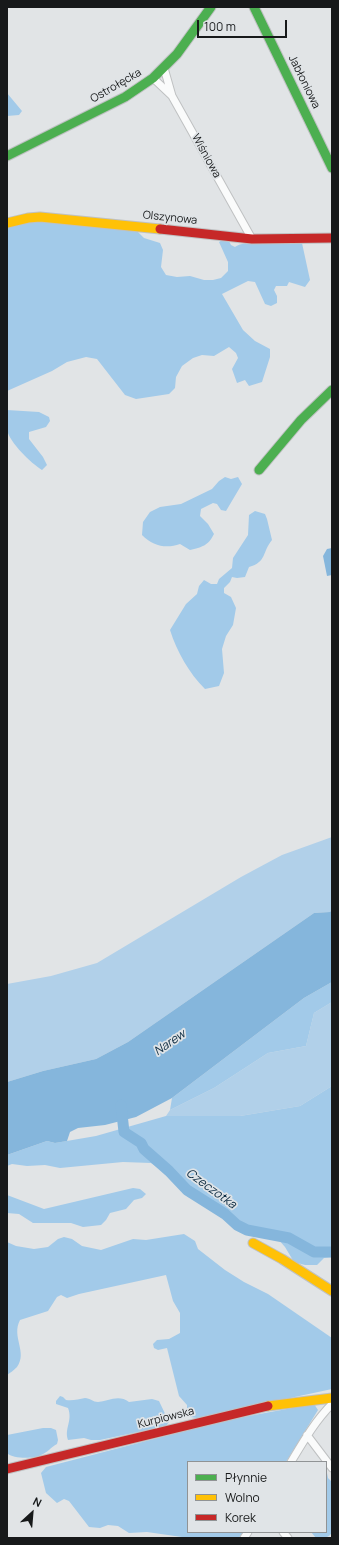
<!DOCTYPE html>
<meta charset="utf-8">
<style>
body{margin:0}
#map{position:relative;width:339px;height:1545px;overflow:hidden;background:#e1e4e6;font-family:Manrope,sans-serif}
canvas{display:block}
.frame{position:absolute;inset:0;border:8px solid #17191a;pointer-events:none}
.legend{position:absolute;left:187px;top:1461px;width:140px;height:72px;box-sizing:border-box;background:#e0e4e7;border:1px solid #909395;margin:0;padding:5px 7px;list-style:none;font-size:12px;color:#17191a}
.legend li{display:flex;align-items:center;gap:8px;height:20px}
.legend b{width:20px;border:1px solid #909395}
.north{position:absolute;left:12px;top:1493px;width:40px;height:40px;-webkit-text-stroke:3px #e0e4e7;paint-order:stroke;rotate:26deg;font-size:11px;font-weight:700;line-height:16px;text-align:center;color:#17191a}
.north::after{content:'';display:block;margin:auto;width:14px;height:18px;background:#17191a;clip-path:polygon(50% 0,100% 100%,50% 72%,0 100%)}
.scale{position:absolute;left:197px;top:20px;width:90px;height:18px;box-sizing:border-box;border:2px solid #17191a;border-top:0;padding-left:5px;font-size:12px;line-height:14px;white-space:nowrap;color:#17191a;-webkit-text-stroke:3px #e0e4e7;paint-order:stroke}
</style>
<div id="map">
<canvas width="339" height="1545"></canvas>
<div class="frame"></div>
<ul class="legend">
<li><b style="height:5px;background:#4caf50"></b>Płynnie</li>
<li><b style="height:5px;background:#ffc107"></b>Wolno</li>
<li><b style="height:5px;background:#c62828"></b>Korek</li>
</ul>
<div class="north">N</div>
<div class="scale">100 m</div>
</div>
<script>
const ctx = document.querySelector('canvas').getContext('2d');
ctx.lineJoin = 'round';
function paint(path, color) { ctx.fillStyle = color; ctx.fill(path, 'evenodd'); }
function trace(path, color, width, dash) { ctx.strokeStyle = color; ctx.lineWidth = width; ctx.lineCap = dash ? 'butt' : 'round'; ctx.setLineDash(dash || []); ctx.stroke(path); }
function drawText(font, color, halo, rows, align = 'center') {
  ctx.font = font + ' Manrope,sans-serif'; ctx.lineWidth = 3.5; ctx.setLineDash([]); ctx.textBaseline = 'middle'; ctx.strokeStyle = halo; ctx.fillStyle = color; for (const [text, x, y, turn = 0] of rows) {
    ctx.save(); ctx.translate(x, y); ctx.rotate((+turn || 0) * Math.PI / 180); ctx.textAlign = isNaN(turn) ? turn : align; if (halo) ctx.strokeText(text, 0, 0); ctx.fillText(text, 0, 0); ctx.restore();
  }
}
paint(new Path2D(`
 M332 837V910L330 912 314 913 128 1042 96 1059 43 1071 7 1082V984L51 976 97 963 241 877 282 855Z
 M332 1002V1086L300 1106 240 1116H166L170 1110 214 1088 268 1053 306 1046 314 1013Z`), '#b1d0e9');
paint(new Path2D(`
 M7 93 22 111 19 115 7 116Z
 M29 220 135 229 144 238 160 243 163 250 161 267 166 275 177 277 190 276 204 280H213L221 278 228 271V262L219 242 224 239 229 241 231 245 235 247C244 239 288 243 302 243L310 280 305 287 289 282 287 286H276L274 290 277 296V303L271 306 265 304 255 282 248 281 222 294 243 330 255 341 270 349V357L262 382 249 386 245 380 237 383 232 369 238 358 236 353 229 347 214 356 202 355 193 358 182 366 176 377 175 388 169 394 136 399 125 395 97 359 86 357 67 362 52 371 7 391V226Z
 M7 410 39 412 49 417 50 421 46 427 29 432V439L43 457 47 465 42 470C31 463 10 443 7 430 6 424 7 416 7 410Z
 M225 477 231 479 238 477 242 484 226 511 221 510 217 504 213 503 201 509 200 516 208 524 214 534C208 546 202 547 190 550L180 544C166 549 153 546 142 535L143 522 150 512 160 507 181 504 212 489 219 481Z
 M255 511 265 514 267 519 272 540C262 552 267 562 249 567L245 577 237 578 232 577 230 582 224 588V593L231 597 236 608 233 625 226 636 222 649 224 673 219 686 205 689C189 673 177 652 170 630L186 604 197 594 199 586 204 580 211 584H217L219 579 232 568 233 558 248 535 249 515Z
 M332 982V1002L314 1013 306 1046 268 1053 214 1088 170 1110 172 1098 304 998Z
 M332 1086V1257L324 1258 317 1265H305L294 1262 285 1247 278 1239 241 1233 200 1201 188 1197 161 1170 151 1163 123 1162 60 1168 45 1165 27 1166 12 1164 7 1166V1155L47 1141 55 1143 96 1136 166 1116H240L300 1106Z
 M133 1188 140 1189 146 1194 142 1198 134 1200 126 1209 110 1213 106 1220 101 1225 83 1227 71 1223H33L19 1214 7 1213V1195L44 1209Z
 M184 1234 195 1241 198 1249 225 1270 244 1282 268 1294 332 1338V1389L197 1418 190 1417 187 1412V1405L179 1396 167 1348 158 1350 154 1348 153 1344 157 1340 169 1339 180 1333V1313L173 1301 166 1275 79 1294 67 1298 61 1295 57 1297 48 1311 20 1320C11 1337 28 1352 17 1367 14 1370 10 1373 7 1375V1242L16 1246 34 1249 48 1247 58 1239 64 1237 72 1239 82 1246 101 1250 133 1239 146 1240Z
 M60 1396 63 1397 66 1400C73 1401 79 1399 85 1398 90 1398 93 1402 98 1402 108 1401 119 1394 129 1402L152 1399 159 1401 169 1422 166 1426 100 1440H91L84 1438 68 1440C64 1428 73 1421 68 1408L56 1404V1401Z
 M314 1404 318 1410 286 1462H188V1532H243L239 1538H189L147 1532 129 1533 118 1526 108 1525 100 1528 89 1527 69 1501 64 1499 57 1503 46 1493 41 1473 46 1467 227 1420Z
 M43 1428H51L56 1430 58 1440 57 1444C51 1447 47 1453 41 1455 34 1459 13 1459 7 1453V1435Z
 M326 1468 328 1478 332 1482V1532C329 1539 322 1538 316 1538L311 1532H326Z`), '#a2cae9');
paint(new Path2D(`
 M332 548V575L327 576 323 556 327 549Z
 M332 910V982L304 998 172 1098 136 1117 105 1125 78 1128 70 1132 67 1141 55 1143 47 1141 7 1155V1082L43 1071 96 1059 128 1042 314 913 330 912Z`), '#85b6dc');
trace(new Path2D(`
 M121 1105 124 1132 141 1143 144 1149 169 1171 187 1190 225 1214 237 1225 247 1230 289 1238 314 1252H332`), '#85b6dc', 11);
const street = new Path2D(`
 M164 68 172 96
 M153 78 172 96 252 239
 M307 1435 332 1468
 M291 1462C303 1442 315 1421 332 1404
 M283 1532 288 1538
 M244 1538 248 1532`);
const fast = new Path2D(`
 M254 7 332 168
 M7 156 125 97 153 78 177 54 211 7
 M259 470 301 420 332 390`);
const slow = new Path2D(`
 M7 223 28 218 40 217 160 229
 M253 1243 282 1259 332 1291
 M268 1406 332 1398`);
const jam = new Path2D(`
 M160 229 252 239 332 238
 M7 1469 268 1406`);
trace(street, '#bfc1c2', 9);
trace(fast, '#bfc1c2', 11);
trace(slow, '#bfc1c2', 11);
trace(jam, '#bfc1c2', 11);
trace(street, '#fafbfb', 7);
trace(fast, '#4caf50', 9);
trace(slow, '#ffc107', 9);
trace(jam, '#c62828', 9);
drawText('11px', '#17191a', '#e0e4e7', [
 ["Jabłoniowa",304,82,64],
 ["Ostrołęcka",116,86,-30],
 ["Wiśniowa",206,156,61],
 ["Olszynowa",170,218,6],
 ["Kurpiowska",166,1418,-14]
]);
drawText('italic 12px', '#0d2c42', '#e0e4e7', [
 ["Narew",170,1043,-35],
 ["Czeczotka",211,1189,36]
]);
</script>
